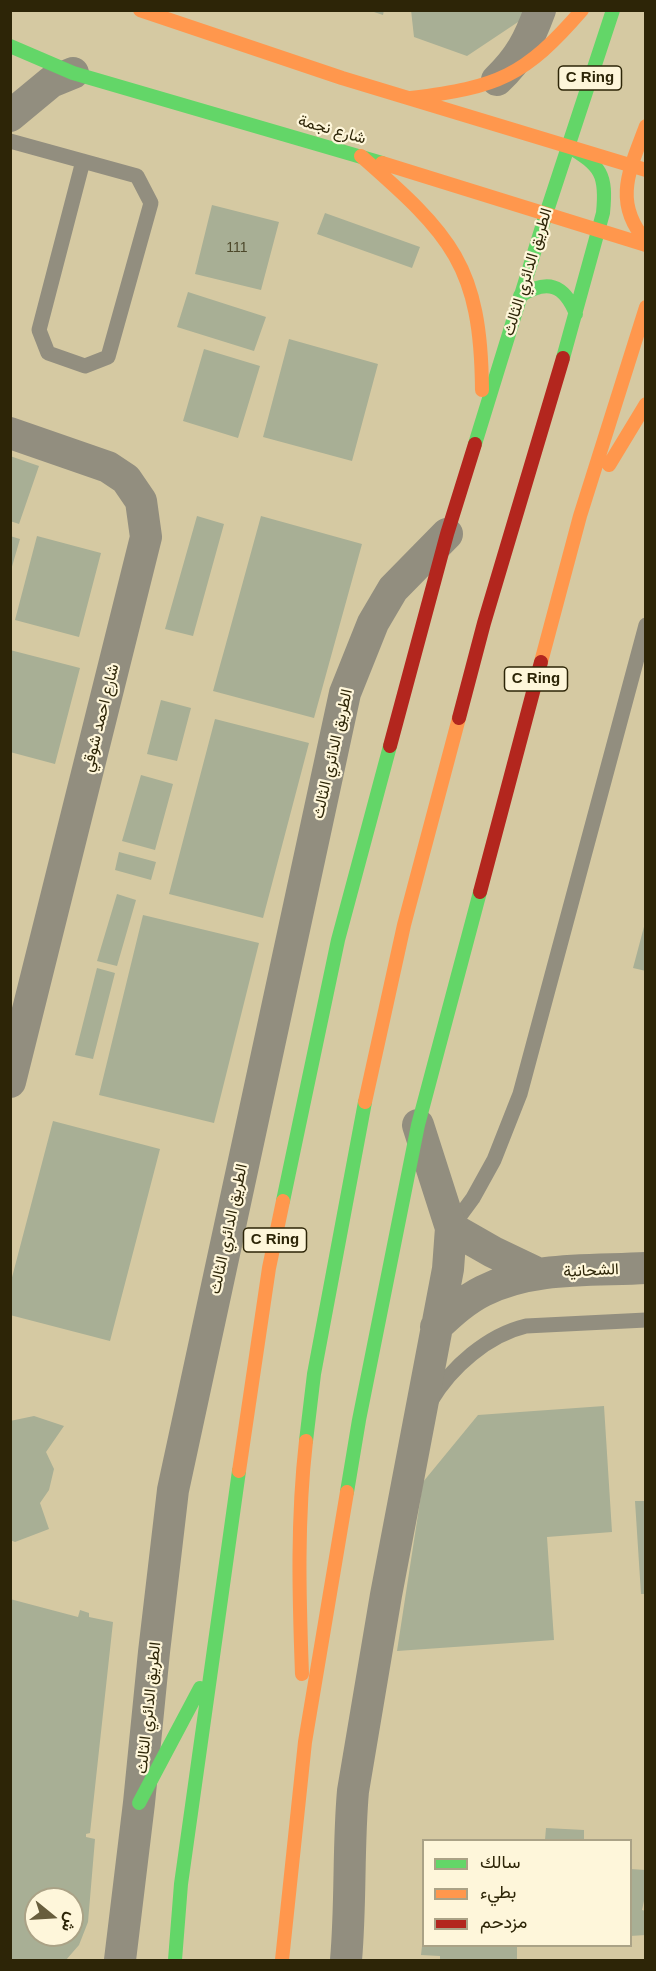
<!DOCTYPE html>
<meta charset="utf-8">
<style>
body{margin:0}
#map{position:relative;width:656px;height:1971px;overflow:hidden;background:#d5c9a2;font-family:Helvetica,Vazirmatn,sans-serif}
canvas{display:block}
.frame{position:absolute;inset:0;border:12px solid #2d2507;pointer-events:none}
.legend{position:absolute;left:422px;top:1839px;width:210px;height:108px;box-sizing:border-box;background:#fef6da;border:2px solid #aaa286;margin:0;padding:8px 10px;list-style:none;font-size:18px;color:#2d2507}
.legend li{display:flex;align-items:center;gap:12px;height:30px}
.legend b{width:30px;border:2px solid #aaa286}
.north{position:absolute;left:24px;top:1887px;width:60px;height:60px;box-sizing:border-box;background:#fef6da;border:2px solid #aaa286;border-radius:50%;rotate:108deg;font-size:16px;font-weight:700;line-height:24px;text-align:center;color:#2d2507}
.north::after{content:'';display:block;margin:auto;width:21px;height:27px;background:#685e3d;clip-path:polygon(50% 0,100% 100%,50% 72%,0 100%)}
</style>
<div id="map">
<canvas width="656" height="1971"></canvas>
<div class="frame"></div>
<ul class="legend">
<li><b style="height:8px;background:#63d668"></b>سالك</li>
<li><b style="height:8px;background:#ff974d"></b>بطيء</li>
<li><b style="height:8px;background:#b3261e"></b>مزدحم</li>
</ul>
<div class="north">ش</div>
</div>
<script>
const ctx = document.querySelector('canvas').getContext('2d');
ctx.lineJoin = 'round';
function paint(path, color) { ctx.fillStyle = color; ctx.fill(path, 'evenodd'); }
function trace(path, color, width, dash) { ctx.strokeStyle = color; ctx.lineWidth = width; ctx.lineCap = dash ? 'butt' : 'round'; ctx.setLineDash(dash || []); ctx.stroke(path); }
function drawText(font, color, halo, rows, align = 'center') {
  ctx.font = font + ' Helvetica,Vazirmatn,sans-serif'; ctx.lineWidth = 4.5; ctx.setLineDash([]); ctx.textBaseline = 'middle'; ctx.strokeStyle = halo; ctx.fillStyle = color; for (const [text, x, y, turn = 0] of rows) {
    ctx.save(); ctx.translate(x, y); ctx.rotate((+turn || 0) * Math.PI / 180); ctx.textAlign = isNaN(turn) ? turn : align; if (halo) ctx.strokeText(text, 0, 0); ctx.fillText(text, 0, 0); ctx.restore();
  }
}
paint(new Path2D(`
 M368 10H384L383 15Z
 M411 10H531L530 14 467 56 414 37Z
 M212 205 279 222 261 290 195 274Z
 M325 213 420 247 412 268 317 234Z
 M188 292 266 317 254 351 177 327Z
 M289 339 378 364 352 461 263 437Z
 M204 349 260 366 238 438 183 421Z
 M10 456 39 466 19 524 10 521Z
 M197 516 224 524 193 636 165 629Z
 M261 516 362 544 314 718 213 691Z
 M10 536 20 539 11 570H10Z
 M37 536 101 553 79 637 15 620Z
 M10 650 80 668 55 764 10 752Z
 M161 700 191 708 177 761 147 754Z
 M215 719 309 743 263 918 169 894Z
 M141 775 173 784 155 850 122 841Z
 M119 852 156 862 151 880 115 870Z
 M117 894 136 900 117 966 97 961Z
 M143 915 259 943 214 1123 99 1095Z
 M645 923H646V971L633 968Z
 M97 968 115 973 93 1059 75 1055Z
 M53 1121 160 1149 110 1341 10 1315V1285Z
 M604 1406 612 1532 547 1537 554 1640 397 1651 423 1482 478 1415Z
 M34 1416 64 1426 46 1452 54 1469 49 1490 40 1503 49 1529 15 1542 10 1540V1421Z
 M635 1501H646V1594H641Z
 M10 1599 78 1617 80 1610 89 1613V1617L113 1622 90 1833 86 1834V1837L95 1839 88 1922 79 1945 66 1960H10ZM36 1899H72V1935H36Z
 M546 1828 584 1830V1840H545Z
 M630 1869 646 1870V1892L642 1910 646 1911V1935L630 1936Z
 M422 1946H517V1960H440V1956L421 1955Z`), '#a8af95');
trace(new Path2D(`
 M10 141 137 176 151 203 108 357 85 366 48 353 39 330 83 161
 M451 1228 473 1198 494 1160 520 1094 646 625
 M431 1401C451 1367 488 1335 526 1326L646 1320`), '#928e7f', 15);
trace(new Path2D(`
 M497 80C520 58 529 40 540 10
 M10 116 51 82 73 73
 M10 433 108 467 126 479 141 501 146 537 10 1082
 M451 1228 493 1252 537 1273
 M436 1327C451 1313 465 1300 483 1291 532 1266 592 1271 646 1268
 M120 1960 139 1803 154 1652 173 1490 345 693 373 623 393 589 447 534
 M346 1960C351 1904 348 1847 353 1791L386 1595 448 1269 451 1228 418 1125`), '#928e7f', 32);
trace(new Path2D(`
 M10 46 73 73 382 163
 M520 296C547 279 564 284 576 314
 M563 358 603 213C607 174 601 166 568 146
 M475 444 546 214 613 10
 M283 1201 338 940 390 746
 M306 1441 314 1374 365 1102
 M347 1492 359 1420 418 1125 480 892
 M139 1803 200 1688
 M175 1960 181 1884 239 1471`), '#63d668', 14);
trace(new Path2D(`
 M140 10 342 78 646 170
 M411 98C498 87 524 77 582 10
 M646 126C630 169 612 202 646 241
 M361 156C451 235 481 265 482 390
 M382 163 646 245
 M609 465 646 404
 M541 662 580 516 646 307
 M365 1102 404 925 459 718
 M239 1471 269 1268 283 1201
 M302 1674C299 1594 297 1520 306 1441
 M282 1960 305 1742 347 1492`), '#ff974d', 14);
trace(new Path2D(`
 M459 718 484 623 563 358
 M390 746 447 534 475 444
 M480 892 541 662`), '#b3261e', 14);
drawText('14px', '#4c482a', null, [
 ["111",237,248]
]);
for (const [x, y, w] of [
 [590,78,63],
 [536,679,63],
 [275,1240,63]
]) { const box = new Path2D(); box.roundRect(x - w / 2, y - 12, w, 24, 4.5); ctx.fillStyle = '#fef6da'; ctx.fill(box); trace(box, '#2d2507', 1.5); }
drawText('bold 15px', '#2d2507', null, [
 ["C Ring",590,78],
 ["C Ring",536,679],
 ["C Ring",275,1240]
]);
drawText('16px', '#2d2507', '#fef6da', [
 ["شارع نجمة",332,130,16],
 ["الطريق الدائري الثالث",528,272,-73],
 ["شارع احمد شوقي",101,718,-76],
 ["الطريق الدائري الثالث",333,754,-77],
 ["الطريق الدائري الثالث",229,1229,-78],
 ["الشحانية",591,1271,-3],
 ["الطريق الدائري الثالث",149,1708,-84]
]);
</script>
